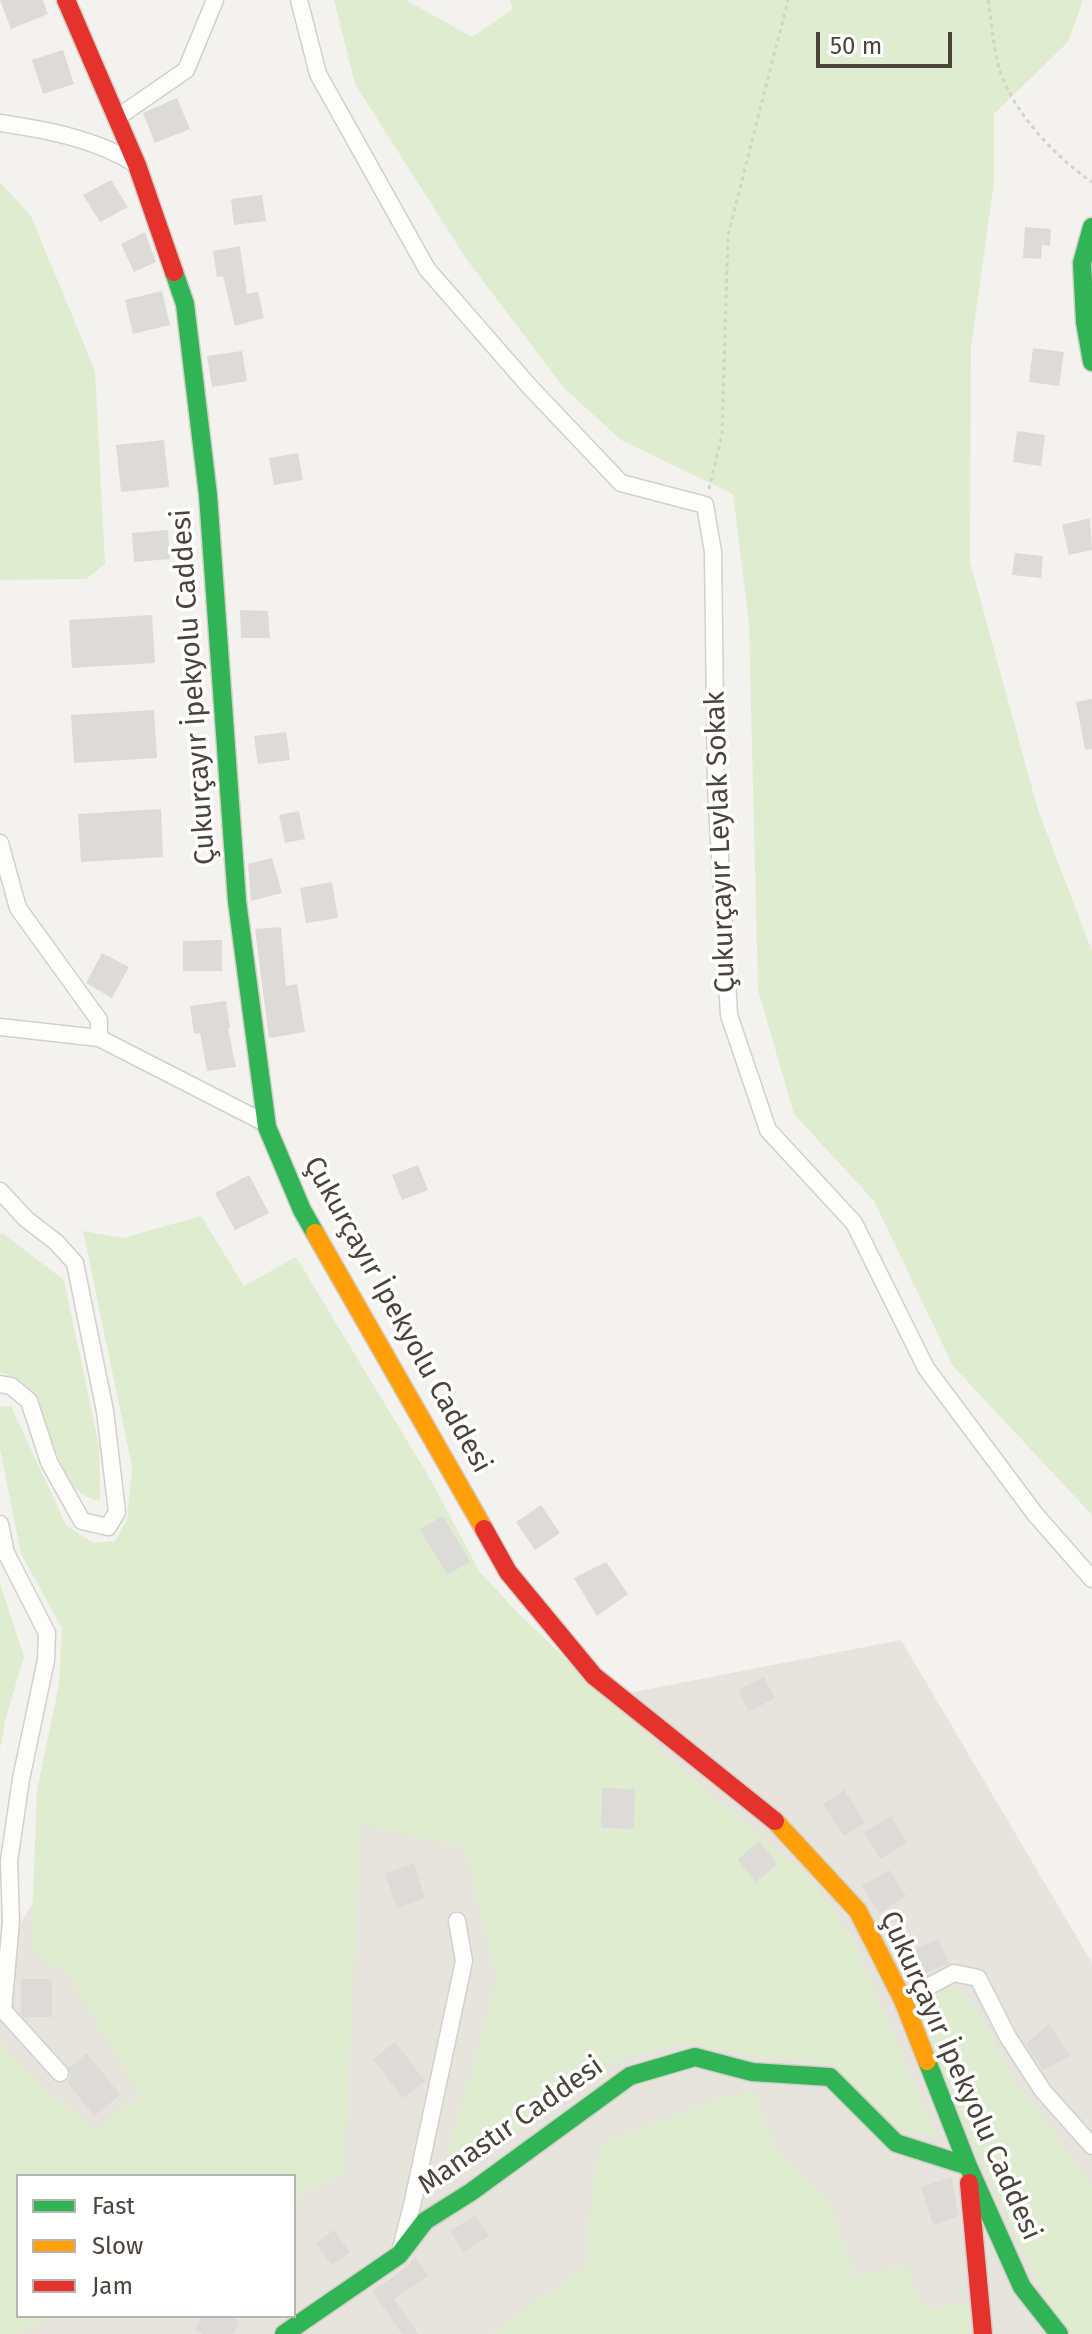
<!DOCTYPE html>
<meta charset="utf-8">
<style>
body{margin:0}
#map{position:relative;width:1092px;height:2334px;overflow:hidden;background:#f3f2ee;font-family:"Fira Sans",sans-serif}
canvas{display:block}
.legend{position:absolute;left:16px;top:2174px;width:280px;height:144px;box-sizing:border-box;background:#fff;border:2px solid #b7b4b0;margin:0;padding:10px 14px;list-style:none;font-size:24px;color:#4a443a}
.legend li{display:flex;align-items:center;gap:16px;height:40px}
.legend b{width:40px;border:2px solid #b7b4b0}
.scale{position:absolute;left:816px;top:32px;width:136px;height:36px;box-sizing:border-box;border:4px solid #4a443a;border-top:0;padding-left:10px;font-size:24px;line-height:28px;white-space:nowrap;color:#4a443a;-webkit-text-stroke:6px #fff;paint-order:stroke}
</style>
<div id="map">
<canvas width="1092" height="2334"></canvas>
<ul class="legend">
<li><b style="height:10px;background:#30b455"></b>Fast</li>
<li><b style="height:10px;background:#ff9f0a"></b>Slow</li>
<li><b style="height:10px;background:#e5322d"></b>Jam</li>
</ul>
<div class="scale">50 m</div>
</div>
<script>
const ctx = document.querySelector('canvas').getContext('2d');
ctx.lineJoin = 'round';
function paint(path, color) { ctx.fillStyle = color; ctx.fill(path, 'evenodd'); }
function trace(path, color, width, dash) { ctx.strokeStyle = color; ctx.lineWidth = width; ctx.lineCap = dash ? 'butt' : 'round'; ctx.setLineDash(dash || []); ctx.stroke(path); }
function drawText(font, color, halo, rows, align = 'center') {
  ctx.font = font + ' "Fira Sans",sans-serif'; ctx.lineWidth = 7; ctx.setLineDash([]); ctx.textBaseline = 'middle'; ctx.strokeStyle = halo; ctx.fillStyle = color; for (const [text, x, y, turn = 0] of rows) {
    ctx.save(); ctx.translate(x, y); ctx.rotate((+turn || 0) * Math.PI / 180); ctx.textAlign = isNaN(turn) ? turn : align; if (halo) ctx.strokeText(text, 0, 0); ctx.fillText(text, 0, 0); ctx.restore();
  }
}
paint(new Path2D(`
 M901 1640 1092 1963V2334H0V1957L99 1796ZM18 2176H294V2316H18Z`), '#e7e4dd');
paint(new Path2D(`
 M334 0H406L472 37 513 9 510 0H1083L1068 42 994 114V183L971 347 970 562 1038 810 1092 951V1515L953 1366 874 1201 794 1114 758 990 749 623 733 494 621 440 564 388 467 260 355 84Z
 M0 182 31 216 95 371 105 564 86 579 0 580Z
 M201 1216 244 1286 296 1257 432 1482 479 1571 516 1611 673 1762 809 1877 852 1937 937 2136 900 2131 831 2064 754 2057 689 2042 621 2059 453 2180 444 2165 496 1982 466 1848 361 1824 344 2174 294 2198V2176H18V2316H53L17 2334H0V2041L47 2090 94 2130 140 2095 68 1975 31 1951 37 1790 59 1685 62 1628 21 1554 0 1449V1407L11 1406 66 1525 93 1543 115 1541 127 1520 132 1467 83 1231 123 1238Z
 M2 1233 64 1280 99 1446 100 1501C43 1492 60 1386 0 1372V1235Z
 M0 1583 24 1657 6 1717 0 1749Z
 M955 1985 978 2011 1013 2077 1092 2185V2334H1070L1036 2281 917 2019 920 2002Z
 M754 2091 777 2152 828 2198 856 2277 905 2266 926 2309 970 2301 968 2334H490L588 2265 589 2216 600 2144 710 2102Z`), '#e0ecd0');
paint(new Path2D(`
 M0 0H43L48 14 11 29Z
 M63 50 74 84 43 94 32 60Z
 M177 98 190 129 155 143 143 113Z
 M111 180 128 207 100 222 83 195Z
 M262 195 266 221 234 225 231 199Z
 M1025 227 1051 229 1050 246 1042 245 1041 259 1023 258Z
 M145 232 156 262 134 272 121 244Z
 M240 246 247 294 258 292 264 318 235 326 223 276 217 277 213 251Z
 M162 291 170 325 133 334 125 300Z
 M1033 348 1064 352 1059 386 1029 382Z
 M242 351 247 381 212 387 207 356Z
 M1017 431 1045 435 1041 466 1013 462Z
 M164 440 169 487 121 492 116 445Z
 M298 453 303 480 274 485 269 458Z
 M1090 518 1092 550 1069 555 1062 525Z
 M168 530 170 559 134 562 132 533Z
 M1015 553 1043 556 1041 578 1012 575Z
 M240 610 268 611 270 638H241Z
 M152 615 155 663 72 668 69 620Z
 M1092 699V749L1085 750 1076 702Z
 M154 710 157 758 74 763 71 715Z
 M286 732 290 760 258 764 254 736Z
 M161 809 163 857 81 862 78 814Z
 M299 811 305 839 285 843 279 815Z
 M272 858 282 893 251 901 248 864Z
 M332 882 338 918 306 923 300 888Z
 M281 927 286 986 297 984 305 1032 269 1038 255 929Z
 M222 940V971H183V941Z
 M102 953 129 967 112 998 86 983Z
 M226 1001 230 1028 228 1029 236 1067 207 1071 200 1033 194 1034 190 1006Z
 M418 1165 428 1190 402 1200 392 1175Z
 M249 1175 269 1213 235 1230 215 1193Z
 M541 1505 560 1533 535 1550 516 1522Z
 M443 1516 470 1562 447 1575 420 1529Z
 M606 1562 628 1594 597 1616 574 1578Z
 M764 1677 775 1698 749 1712 738 1690Z
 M602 1788 635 1789 634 1829 601 1828Z
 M844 1790 865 1822 844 1836 823 1804Z
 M891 1816 907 1843 880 1859 864 1832Z
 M759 1841 778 1864 756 1882 737 1860Z
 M414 1863 425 1898 397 1908 385 1873Z
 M889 1870 906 1896 879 1913 862 1886Z
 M938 1939 949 1963 915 1978 904 1954Z
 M21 1979H52V2017H24L21 2014Z
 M1049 2024 1070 2056 1043 2070 1026 2044Z
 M395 2042 425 2081 403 2098 373 2059Z
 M87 2053 120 2095 94 2116 67 2082 71 2076 69 2068Z
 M952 2177 958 2216 933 2225 921 2187Z
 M475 2215 489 2236 464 2252 450 2231Z
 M334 2230 350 2252 332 2265 316 2243Z
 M415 2257 428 2276 394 2299 418 2334H402L372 2291 407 2267Z
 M202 2316H230L240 2322 233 2334H203L195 2329Z`), '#dddbd7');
const street = new Path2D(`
 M299 0 318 74 427 269 529 386 621 483 705 505 713 552 716 787 729 1015 768 1130 854 1223 926 1368 1035 1514 1092 1579
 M118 117 186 70 215 0
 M0 123C47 130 97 139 137 165
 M0 843 18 908 99 1020V1038
 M0 1027 99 1038 267 1124
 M0 1191 26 1219 56 1242 75 1263 105 1411 117 1512 108 1527 82 1521 49 1462 29 1401 11 1386 0 1384
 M0 1524 6 1553 47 1633 46 1660 21 1779 9 1861 11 1921 3 2010 60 2073
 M903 2000 954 1973 978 1978 1008 2037 1043 2091 1092 2146
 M401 2248 413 2201 464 1961 457 1921`);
const fast = new Path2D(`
 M1092 227 1082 263 1085 322 1092 362
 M174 272 185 304 208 495 237 901 267 1127 302 1210 315 1233
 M927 2061 968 2166 1022 2287 1059 2334
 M284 2334 399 2255 425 2221 471 2192 630 2076 695 2057 752 2072 830 2077 896 2143 968 2166`);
const slow = new Path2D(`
 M315 1233 484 1529
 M775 1821 858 1911 903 2000 927 2061`);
const jam = new Path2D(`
 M66 0 137 165 174 272
 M484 1529 508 1572 594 1676 775 1821
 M969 2183 983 2334`);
trace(street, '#d1d0cc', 19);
trace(fast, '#d2cfc5', 21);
trace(slow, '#d2cfc5', 21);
trace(jam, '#d2cfc5', 21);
trace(new Path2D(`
 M988 0C992 22 993 46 999 68 1012 111 1056 158 1092 182
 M709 489 722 434 728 235 788 0`), '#d3d2cc', 3, [4, 4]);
trace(street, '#fdfdfc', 16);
trace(fast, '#30b455', 18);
trace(slow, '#ff9f0a', 18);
trace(jam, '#e5322d', 18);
drawText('28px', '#4a443a', '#fff', [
 ["Çukurçayır İpekyolu Caddesi",194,687,-94],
 ["Çukurçayır Leylak Sokak",721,842,-92],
 ["Çukurçayır İpekyolu Caddesi",397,1315,61],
 ["Çukurçayır İpekyolu Caddesi",960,2076,66],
 ["Manastır Caddesi",511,2126,-35]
]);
</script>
